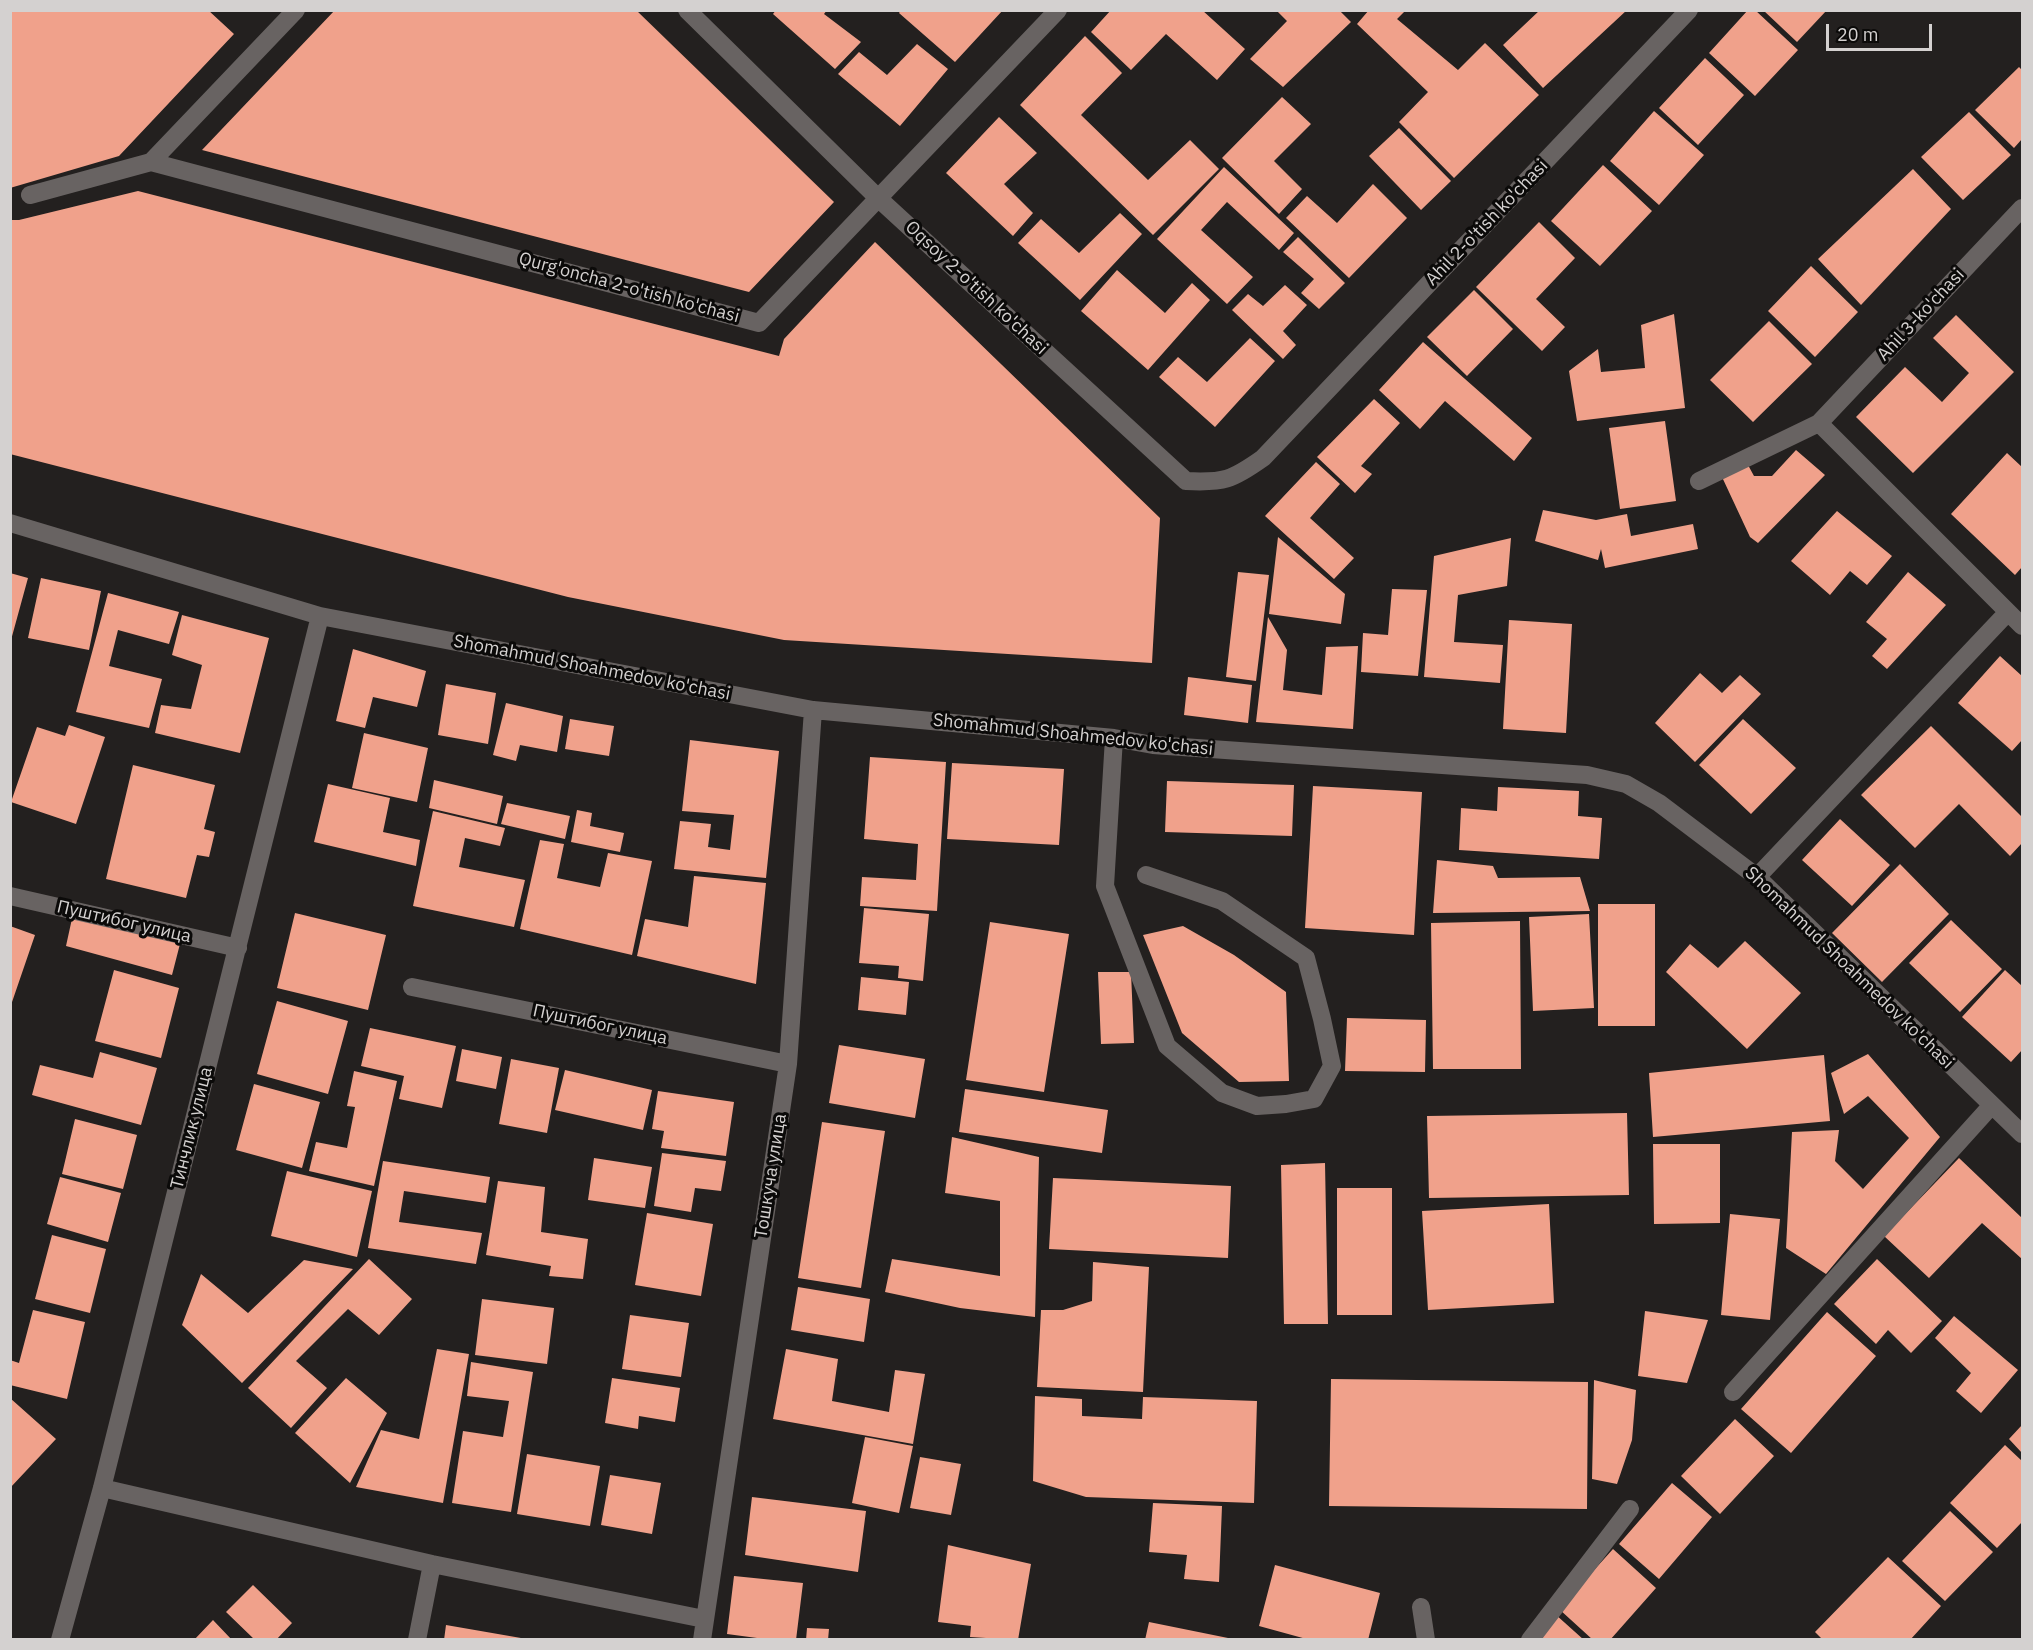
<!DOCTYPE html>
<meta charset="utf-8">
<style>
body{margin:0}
#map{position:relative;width:2033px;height:1650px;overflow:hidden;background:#23201f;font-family:"IBM Plex Sans",sans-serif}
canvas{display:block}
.frame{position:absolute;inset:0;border:12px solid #d4d1d0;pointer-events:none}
.scale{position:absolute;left:1826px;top:24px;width:106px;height:27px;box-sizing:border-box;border:3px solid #d4d1d0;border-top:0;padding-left:8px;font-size:18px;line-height:21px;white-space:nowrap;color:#d4d1d0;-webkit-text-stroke:4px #0b0a09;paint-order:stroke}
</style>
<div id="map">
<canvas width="2033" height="1650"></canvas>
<div class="frame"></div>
<div class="scale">20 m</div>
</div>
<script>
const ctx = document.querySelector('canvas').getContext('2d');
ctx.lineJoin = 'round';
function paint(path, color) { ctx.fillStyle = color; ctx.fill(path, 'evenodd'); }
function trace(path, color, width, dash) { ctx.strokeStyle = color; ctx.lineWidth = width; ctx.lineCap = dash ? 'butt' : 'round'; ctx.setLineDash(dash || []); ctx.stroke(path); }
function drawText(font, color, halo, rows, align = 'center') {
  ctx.font = font + ' "IBM Plex Sans",sans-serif'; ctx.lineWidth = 6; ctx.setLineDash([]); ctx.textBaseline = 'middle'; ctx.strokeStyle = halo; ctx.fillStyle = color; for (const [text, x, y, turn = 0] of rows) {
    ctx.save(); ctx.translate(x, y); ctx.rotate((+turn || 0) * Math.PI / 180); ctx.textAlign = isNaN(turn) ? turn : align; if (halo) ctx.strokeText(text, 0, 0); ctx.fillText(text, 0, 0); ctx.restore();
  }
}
paint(new Path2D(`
 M10 10H208L234 34 119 156 10 188Z
 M335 10H636L834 202 749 292 202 150Z
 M776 10H827L824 14 861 42 835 69 773 14Z
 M901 10H1003L955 62 899 13Z
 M1111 10H1202L1245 49 1217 80 1166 34 1131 70 1091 32Z
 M1276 10H1339L1351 22 1283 87 1250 59 1287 21Z
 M1369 10H1406L1397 19 1458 70 1485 43 1539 95 1454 178 1399 122 1428 92 1357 24Z
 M1540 10H1627L1543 88 1503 45Z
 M1748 10H1755L1798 50 1755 96 1709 53Z
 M1763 10H1827L1797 42Z
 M1085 36 1122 73 1081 115 1148 180 1190 140 1219 169 1153 235 1020 105Z
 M917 44 948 69 900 126 838 74 859 52 887 75Z
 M1705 58 1744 95 1698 145 1659 108Z
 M2019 67 2022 70V139L2014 148 1975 110Z
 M1282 97 1311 124 1274 161 1302 189 1279 214 1222 158Z
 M1654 111 1704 155 1659 205 1610 161Z
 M1969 112 2011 155 1963 200 1921 157Z
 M999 117 1037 153 1004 184 1033 213 1013 236 946 173Z
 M1399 128 1451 181 1421 210 1369 156Z
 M1603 165 1652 211 1600 266 1551 221Z
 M1224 167 1294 233 1279 250 1227 202 1201 230 1253 277 1227 304 1157 239Z
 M1913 169 1951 209 1861 305 1818 259Z
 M1373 184 1407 218 1349 278 1286 218 1307 196 1337 223Z
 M138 191 779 356 784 339 875 242 1160 518 1152 663 784 640 568 597 10 454V220H19Z
 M1120 213 1142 234 1080 300 1018 243 1041 219 1079 253Z
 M1539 222 1575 258 1536 299 1565 327 1542 351 1476 287Z
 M1298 237 1345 283 1319 309 1301 293 1314 279 1283 252Z
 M1811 266 1858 312 1815 357 1768 311Z
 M1117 270 1165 313 1192 283 1210 300 1148 370 1081 311Z
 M1285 285 1307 305 1283 331 1296 345 1283 359 1232 310 1248 294 1263 306Z
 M1474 290 1513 329 1467 376 1427 337Z
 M1674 314 1685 408 1577 421 1569 371 1598 349 1601 372 1645 368 1641 325Z
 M1956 315 2014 372 1913 473 1856 417 1905 367 1942 402 1969 373 1933 338Z
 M1769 321 1812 364 1753 422 1710 380Z
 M1250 338 1275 361 1215 427 1159 377 1178 357 1207 382Z
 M1423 342 1532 438 1514 461 1445 401 1420 429 1379 390Z
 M1374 399 1400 423 1361 466 1372 474 1355 493 1317 457Z
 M1665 421 1676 501 1620 509 1609 428Z
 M1796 450 1825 475 1758 543 1750 537 1722 477 1748 465 1754 476H1772Z
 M2007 453 2022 467V567L2015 575 1951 514Z
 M1316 462 1340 484 1310 518 1354 558 1334 579 1265 516Z
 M1543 510 1596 520 1627 514 1631 536 1693 524 1698 549 1605 568 1601 549 1598 560 1535 541Z
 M1837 511 1892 556 1867 585 1850 571 1830 595 1791 561Z
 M1278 537 1345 594 1341 624 1269 614Z
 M1511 538 1507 586 1458 595 1454 642 1503 645 1500 683 1424 677 1434 556Z
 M1238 572 1269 575 1256 681 1226 677Z
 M1908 572 1946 605 1887 669 1872 656 1887 639 1866 622Z
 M10 573 28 578 11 640H10Z
 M41 578 101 591 89 650 28 638Z
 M1392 589 1427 590 1418 676 1361 672 1363 633 1388 635Z
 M108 593 179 612 169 644 118 630 109 666 162 679 149 728 76 712Z
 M182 615 269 638 240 753 155 733 161 705 191 709 202 665 172 655Z
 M1268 617 1287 650 1283 690 1322 695 1326 647 1358 646 1353 729 1256 722Z
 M1509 620 1572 624 1566 733 1503 729Z
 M353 649 426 671 417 707 373 697 365 728 336 721Z
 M2000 656 2022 676V740L2012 751 1958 703Z
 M1700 673 1722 693 1740 675 1761 694 1695 762 1655 723Z
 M1188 677 1252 685 1248 723 1184 715Z
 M446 684 496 693 488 744 438 735Z
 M506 703 563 716 557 752 520 745 516 761 493 755Z
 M570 719 614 726 609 756 565 749Z
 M1743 719 1796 768 1751 814 1699 765Z
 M69 725 105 737 76 824 11 802 37 727 65 736Z
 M1931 726 2022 817V843L2010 856 1959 804 1915 848 1861 795Z
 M364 733 428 748 417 802 352 788Z
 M690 740 779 751 766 878 674 869 680 821 711 824 708 847 730 850 734 815 682 811Z
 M870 757 946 762 937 911 860 906 862 877 916 880 918 844 864 839Z
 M952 763 1064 769 1059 845 947 839Z
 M133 765 215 785 204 829 215 832 209 857 197 855 186 898 106 879Z
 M434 780 503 796 497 824 429 808Z
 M1167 781 1294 785 1292 836 1165 832Z
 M328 784 390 798 383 832 420 840 416 866 314 842Z
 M1313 786 1422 792 1414 935 1305 928Z
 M1498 787 1579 791 1578 816 1602 818 1599 859 1459 850 1461 808 1497 811Z
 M507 803 570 816 565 839 501 824Z
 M577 810 592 813 590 826 624 833 620 852 571 842Z
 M433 811 505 828 500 846 465 838 459 867 525 880 514 927 413 906Z
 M1840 819 1890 865 1852 906 1802 860Z
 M540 840 564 844 557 878 600 887 608 853 652 861 632 955 520 929Z
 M1437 860 1493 866 1498 878 1580 877 1590 911 1433 913Z
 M1900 864 1949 914 1882 982 1832 933Z
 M694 876 766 883 756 984 637 956 645 919 688 927Z
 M1598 904H1655V1026H1598Z
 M864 908 929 914 923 981 898 978 899 966 859 963Z
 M295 913 386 935 368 1010 277 988Z
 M73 914 181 940 172 975 66 946Z
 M1589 914 1594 1008 1533 1011 1529 917Z
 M1951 920 2002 969 1960 1012 1909 963Z
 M1520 921 1521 1069H1433L1431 923Z
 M990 922 1069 934 1044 1092 966 1080Z
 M10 926 35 935 11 1005H10Z
 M1183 926 1234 955 1286 992 1289 1081 1239 1082 1182 1033 1143 935Z
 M1745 941 1801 993 1747 1049 1666 972 1690 944 1718 968Z
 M114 970 179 988 161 1058 95 1041Z
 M2005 970 2022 986V1050L2011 1062 1962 1017Z
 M1098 972H1131L1134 1043 1101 1044Z
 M861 977 909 982 906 1015 858 1010Z
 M277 1001 348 1021 328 1094 257 1074Z
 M1347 1018 1426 1020 1425 1072 1345 1071Z
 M370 1028 456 1046 442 1108 399 1099 404 1076 361 1066Z
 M839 1045 925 1059 915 1118 829 1103Z
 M462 1049 502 1057 496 1089 456 1081Z
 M100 1052 157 1068 141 1125 32 1095 40 1065 93 1078Z
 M1868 1054 1940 1137 1826 1274 1786 1248 1792 1132 1839 1130 1835 1161 1863 1189 1909 1138 1868 1096 1844 1114 1831 1073Z
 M1824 1055 1830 1121 1653 1137 1649 1073Z
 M511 1059 559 1068 547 1133 499 1124Z
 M565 1070 652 1090 643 1130 555 1110Z
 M354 1071 397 1081 374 1186 309 1171 316 1142 347 1148 355 1107 347 1106Z
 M254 1084 320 1102 302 1168 236 1150Z
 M965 1089 1108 1110 1102 1153 959 1132Z
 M658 1091 734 1102 726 1156 661 1148 664 1131 652 1129Z
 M1627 1113 1629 1195 1429 1198 1427 1116Z
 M75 1119 137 1135 123 1189 62 1174Z
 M822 1122 885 1131 861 1288 798 1278Z
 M952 1137 1039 1157 1035 1317 960 1308 885 1292 892 1259 1000 1276V1201L945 1193Z
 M1653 1144H1720V1223L1654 1224Z
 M662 1153 726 1161 721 1191 695 1188 691 1212 654 1206Z
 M594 1158 652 1167 645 1208 588 1200Z
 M1959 1158 2022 1218V1259L1982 1223 1929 1278 1884 1236Z
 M383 1161 490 1177 486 1203 404 1191 399 1222 482 1233 476 1264 368 1248Z
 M1325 1163 1328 1324H1284L1281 1165Z
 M287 1171 372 1191 357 1257 271 1236Z
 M60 1177 121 1193 108 1242 47 1224Z
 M1053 1178 1231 1186 1228 1258 1049 1249Z
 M498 1181 545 1187 541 1232 588 1239 583 1279 549 1276 551 1266 486 1255Z
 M1337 1188H1392V1315H1337Z
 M1549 1204 1554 1303 1428 1310 1422 1211Z
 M647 1213 713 1224 701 1296 635 1285Z
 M1730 1214 1780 1219 1770 1320 1721 1315Z
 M52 1235 106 1249 90 1313 35 1299Z
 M369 1259 412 1299 379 1335 348 1309 296 1361 327 1388 291 1428 248 1388Z
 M1877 1259 1942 1321 1911 1353 1888 1330 1876 1344 1834 1304Z
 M304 1260 353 1269 242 1383 182 1325 201 1274 248 1313Z
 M1093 1262 1149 1267 1143 1392 1037 1387 1041 1310H1063L1092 1301Z
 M798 1287 870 1299 864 1342 791 1330Z
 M482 1299 554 1308 547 1364 475 1355Z
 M33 1310 85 1322 67 1399 10 1385V1360L19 1363Z
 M1645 1311 1708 1320 1687 1383 1638 1376Z
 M1827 1312 1876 1356 1791 1453 1741 1409Z
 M630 1315 689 1323 681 1377 622 1369Z
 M1954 1316 2018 1370 1981 1413 1956 1391 1971 1373 1935 1338Z
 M437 1349 469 1354 443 1503 356 1487 381 1430 419 1439Z
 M786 1349 838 1359 832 1401 889 1412 895 1370 925 1374 913 1444 773 1419Z
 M471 1362 533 1372 511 1512 452 1503 463 1431 503 1437 509 1401 467 1396Z
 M346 1378 387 1413 350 1483 295 1433Z
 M612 1378 680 1388 675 1422 639 1416 638 1429 605 1423Z
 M1331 1379 1588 1382 1587 1509 1329 1506Z
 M1594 1380 1636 1390 1632 1440 1617 1484 1592 1479Z
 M1035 1396 1082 1399V1416L1142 1419 1143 1397 1257 1401 1254 1503 1086 1497 1033 1481Z
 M10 1398 56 1439 10 1488Z
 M1735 1419 1774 1456 1720 1514 1681 1476Z
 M2022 1425V1453L2009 1439Z
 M865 1437 913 1446 899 1513 852 1503Z
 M2005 1445 2022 1461V1522L1997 1548 1950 1503Z
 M527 1454 600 1466 590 1526 517 1514Z
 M920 1457 961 1464 951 1515 910 1508Z
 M610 1475 661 1483 652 1534 601 1525Z
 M1672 1483 1712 1517 1659 1579 1619 1544Z
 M752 1497 866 1511 858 1572 745 1555Z
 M1153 1503 1222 1506 1219 1582 1184 1579 1187 1555 1149 1552Z
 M1950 1511 1993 1552 1945 1601 1902 1561Z
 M948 1545 1031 1564 1018 1640 970 1637 971 1626 938 1622Z
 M1613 1549 1656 1588 1610 1640H1593L1559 1609Z
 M1888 1557 1941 1606 1910 1640H1823L1815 1632Z
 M1275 1565 1380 1593 1368 1640H1310L1259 1626Z
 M734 1576 803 1583 796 1640H772L727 1634Z
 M253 1585 292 1623 276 1640H255L226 1612Z
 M1555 1614 1584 1640H1537Z
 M213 1620 232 1640H194Z
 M1149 1622 1228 1638V1640H1145Z
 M446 1625 521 1638 520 1640H444Z
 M807 1628 829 1629 828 1640H806Z`), '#f0a18b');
trace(new Path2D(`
 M687 10 878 198 1186 481C1224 483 1232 480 1263 458L1689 10
 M151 162 759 323 1058 10
 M30 195 151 162 296 10
 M1819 423 2022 626
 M1699 481 1819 423 2022 208
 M10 523 320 616 813 710 1114 738 1153 745 1587 775 1626 784 1659 803 1757 877 2022 1134
 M1114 738 1105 886 1167 1046 1222 1093 1257 1106 1286 1104 1314 1099 1332 1066 1322 1019 1306 958 1222 901 1146 875
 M1757 877 2008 612
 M10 896 238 948
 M412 987 788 1064
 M1733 1392 1992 1105
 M102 1488 432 1564 704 1619
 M1421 1607 1426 1640
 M60 1640 102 1488 320 616
 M417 1640 432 1564
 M702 1640 788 1064 813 710
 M1530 1640 1630 1509`), '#686362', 18);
drawText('18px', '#d4d1d0', '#0b0a09', [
 ["Ahil 2-o'tish ko'chasi",1487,223,-46],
 ["Qurg'oncha 2-o'tish ko'chasi",629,288,15],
 ["Oqsoy 2-o'tish ko'chasi",976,288,43],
 ["Ahil 3-ko'chasi",1921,315,-47],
 ["Shomahmud Shoahmedov ko'chasi",592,668,11],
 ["Shomahmud Shoahmedov ko'chasi",1073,735,6],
 ["Пуштибог улица",124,922,13],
 ["Shomahmud Shoahmedov ko'chasi",1849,968,44],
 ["Пуштибог улица",600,1025,12],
 ["Тинчлик улица",192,1128,-76],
 ["Тошкуча улица",771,1176,-81]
]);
</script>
